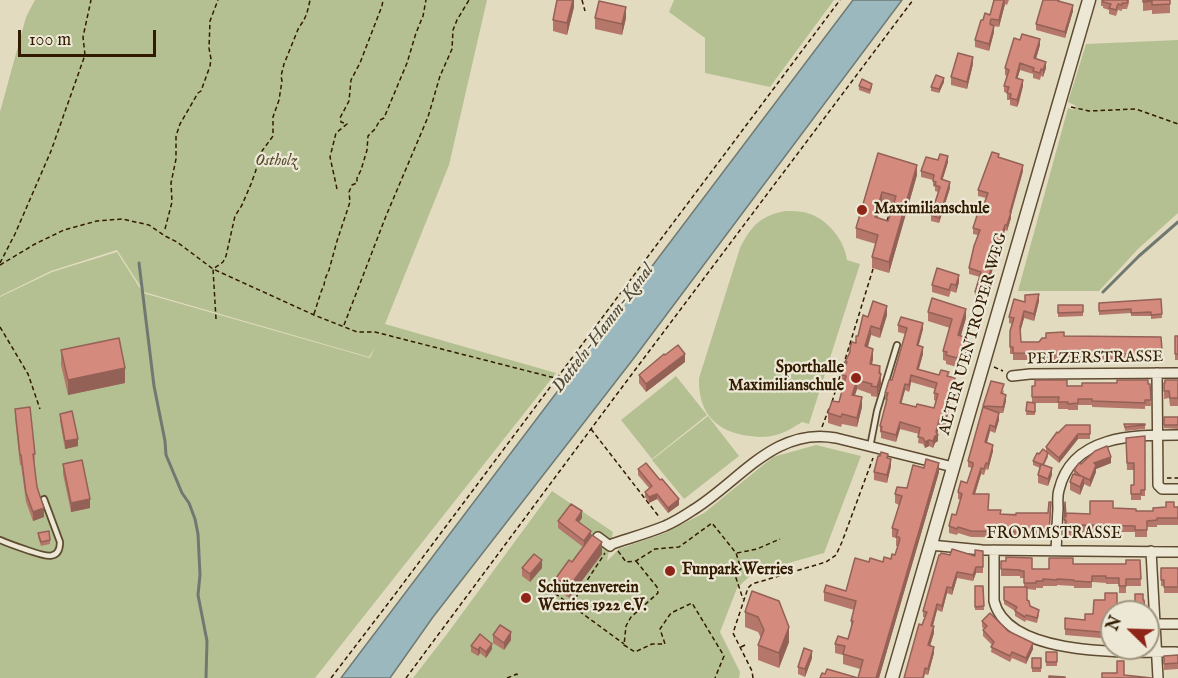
<!DOCTYPE html>
<meta charset="utf-8">
<style>
body{margin:0}
#map{position:relative;width:1178px;height:678px;overflow:hidden;background:#e3dbc0;font-family:"IM FELL English",serif}
canvas{display:block}
.north{position:absolute;left:1100px;top:600px;width:60px;height:60px;box-sizing:border-box;background:#ede8d6;border:2px solid #a29680;border-radius:50%;rotate:293deg;font-size:16px;font-weight:700;line-height:24px;text-align:center;color:#321b00}
.north::after{content:'';display:block;margin:auto;width:21px;height:27px;background:#8f2418;clip-path:polygon(50% 0,100% 100%,50% 72%,0 100%)}
.scale{position:absolute;left:18px;top:30px;width:138px;height:27px;box-sizing:border-box;border:3px solid #321b00;border-top:0;padding-left:8px;font-size:18px;line-height:21px;white-space:nowrap;color:#321b00;-webkit-text-stroke:4px #ede8d6;paint-order:stroke}
</style>
<div id="map">
<canvas width="1178" height="678"></canvas>
<div class="north">N</div>
<div class="scale">100 m</div>
</div>
<script>
const ctx = document.querySelector('canvas').getContext('2d');
ctx.lineJoin = 'round';
function paint(path, color) { ctx.fillStyle = color; ctx.fill(path, 'evenodd'); }
function trace(path, color, width, dash) { ctx.strokeStyle = color; ctx.lineWidth = width; ctx.lineCap = dash ? 'butt' : 'round'; ctx.setLineDash(dash || []); ctx.stroke(path); }
function drawText(font, color, halo, rows, align = 'center') {
  ctx.font = font + ' "IM FELL English",serif'; ctx.lineWidth = 4.5; ctx.setLineDash([]); ctx.textBaseline = 'middle'; ctx.strokeStyle = halo; ctx.fillStyle = color; for (const [text, x, y, turn = 0] of rows) {
    ctx.save(); ctx.translate(x, y); ctx.rotate((+turn || 0) * Math.PI / 180); ctx.textAlign = isNaN(turn) ? turn : align; if (halo) ctx.strokeText(text, 0, 0); ctx.fillText(text, 0, 0); ctx.restore();
  }
}
paint(new Path2D(`
 M35 0H487L449 165 385 324 556 373 315 678H0V297L52 272 117 252 143 293 370 358 375 347 369 357 144 292 117 250 51 271 0 296V112L26 17Z
 M674 0H834L770 87 705 73V38L669 12Z
 M1178 40V213L1138 249 1099 291H1018L1068 108 1074 110 1076 106 1068 102 1086 44Z
 M786 211C794 211 803 211 810 214 828 220 845 241 847 260L860 264 809 424 802 422C794 427 785 433 776 435 766 438 754 437 743 435 712 429 698 409 699 378L740 248C751 226 761 215 786 211Z
 M676 376 707 415 652 459 621 420Z
 M708 416 739 456 684 499 652 460Z
 M816 445 861 456 824 553 753 573 737 588 720 632 740 672 739 678H413L447 634 552 491 613 532 607 561 619 549 665 533 704 513 773 457Z`), '#b4c092');
const water = new Path2D(`
 M853 0H902L634 358 433 617 390 678H341Z`);
paint(water, '#9ab8bd');
trace(water, '#707971', 1.5);
trace(new Path2D(`
 M139 263 154 386 165 441 166 455 182 493 189 503 195 519 198 534 200 575 198 595 207 641 206 678
 M1103 292 1139 256 1178 222`), '#707971', 3);
const service = new Path2D(`
 M870 447 877 411 897 345
 M0 540C9 544 18 547 27 550 40 554 60 564 60 542L44 499`);
const minor = new Path2D(`
 M1157 373 1158 485 1162 489H1178
 M1012 376 1030 374 1178 373
 M598 537 610 546 612 544C630 538 648 533 665 526 674 522 684 516 693 510 739 482 775 426 836 438L953 467
 M930 545 982 550 1178 552
 M994 550V601C1008 658 1131 652 1176 652
 M1056 550C1057 536 1057 522 1058 509 1058 503 1057 496 1059 490 1072 435 1133 435 1178 435
 M1151 551 1158 678
 M1155 624H1178`);
const tertiary = new Path2D(`
 M892 678 1089 0`);
trace(service, '#5e4b30', 8);
trace(minor, '#5e4b30', 12);
trace(tertiary, '#5e4b30', 15);
trace(new Path2D(`
 M582 0 585 11
 M1071 107 1089 111 1136 109 1178 124
 M337 189 330 157 336 133 347 124 341 122 340 118 349 101 351 80 360 63 382 6 383 0
 M887 221 892 206
 M165 229 172 202 171 183 176 159V136L180 124 198 93 201 91 210 66 211 59 209 48 210 21 218 0
 M0 263 15 234 51 151 85 55 83 37 91 0
 M0 265 35 244 64 230 97 221 122 219 149 225 165 236 177 242 213 269 314 315 357 332H375L555 378
 M314 314 321 292 324 285 325 279 329 270 337 241 350 202 349 192 352 185 357 183V178L361 170 367 150 368 136 375 129 380 120 384 118 407 63 416 33 423 16 426 0
 M216 319 213 269 223 262 226 256 235 216 242 205 251 184 256 170V165L262 151 273 136V117L279 100 282 81 281 76 284 64 299 27C306 19 308 10 310 0
 M344 325 386 216 428 117 440 76 452 49 453 30 457 20 469 0
 M0 327 28 374 40 409
 M994 367 1003 371
 M832 402 873 269
 M822 427 830 406
 M591 429 660 518
 M1167 478H1178
 M618 551 626 562 636 561 655 549 679 547 712 523 736 553 741 569 739 570 740 574 735 575 743 599
 M737 553 757 549 780 539
 M636 561 657 587 658 593 631 617 626 626 624 645 635 652 652 644H665L660 629 671 613 692 603 724 656 715 678
 M549 589 624 644
 M571 605 605 553
 M741 647 747 644
 M331 678 393 597 840 0
 M406 678 617 394 913 0
 M507 678 517 674V678
 M753 678 752 671 733 633 748 588 752 584 826 562 836 555 842 542 873 458`), '#321b00', 1.5, [4.5, 3]);
trace(service, '#ede8d6', 4.5);
trace(minor, '#ede8d6', 9);
trace(tertiary, '#ede8d6', 12);
paint(new Path2D(`
 M574 0V7L567 35 553 31V20Z
 M994 0H1009L1007 5 1005 4 999 27 994 26V32L989 51 975 47V40L983 20 990 15Z
 M1101 0H1129V3L1127 9H1122V11L1118 10 1116 16 1109 14V10L1103 8V6H1101Z
 M1143 0H1170V13L1152 14V10L1143 11Z
 M1060 2 1073 11 1065 38 1036 30V24Z
 M595 18H626L622 35 595 29Z
 M1040 45 1036 59 1046 68 1043 77 1041 76 1040 80 1033 78V74L1020 70 1017 78 1023 86 1019 103 1017 107 1010 105V100H1007V93L1004 92V86L1007 76 1005 75V68Z
 M973 64 967 89 951 85V77Z
 M944 82 939 93 931 91V87Z
 M859 86 872 87 870 94 859 90Z
 M878 153 917 175 889 273 872 268V257L876 244 856 238V228ZM882 202 893 205 888 221 877 217Z
 M999 158 1023 171 1011 212V218L1007 231 1005 230 983 300 975 297V292L980 277 969 274V268L978 235 973 234V228L983 207 986 198 978 196V190Z
 M938 160 948 162 942 180 950 188 939 223 931 221V215L938 192 935 191V187L933 186V180L921 177V171Z
 M959 282 956 293 951 291 949 297 932 292V285Z
 M1161 299 1162 318 1151 319V316H1131V313L1099 315V303Z
 M1039 301 1034 321 1024 318 1020 332 1021 342H1039L1046 338 1064 336 1161 337 1162 356H1158V360H1013V354H1010V331L1012 324 1009 323V317L1025 302Z
 M1058 305H1083V316L1058 317Z
 M928 312 966 318 961 336 967 347 962 366 958 365 957 367 946 364V361L943 360V351L950 328 928 321Z
 M887 315 880 338 871 335 868 347 873 359 872 364 880 366 881 384 877 397 871 396V394L857 389 855 395 862 407 857 427 842 424 841 427 828 423V413L839 402 843 385H842V375L845 367V362L856 343 858 336 868 317Z
 M898 325 923 329 918 346 923 354 918 370 939 375 949 377 955 385 945 426 940 425 939 426 937 434 938 441 935 443 933 448 929 446 925 448 923 444 918 443 919 434 900 429 896 442 881 438V433L880 432V426L886 403 885 393 892 380 905 334 898 332ZM911 382 935 389 934 393V400L936 401 934 408 916 407 901 403 905 390 909 392Z
 M1175 336H1178V360H1175Z
 M61 350 125 383 68 395 61 365Z
 M685 362 646 392 639 383V375Z
 M1178 380V406H1170L1169 398 1164 399V383Z
 M1150 384 1151 406H1145V409L1092 407V405H1078V410H1068V409H1058V403H1035V415H1026L1027 402H1032V386H1067Z
 M1004 390 1003 394 1006 401 1003 413H997L999 420 995 433 990 431 987 443 993 451 988 470 986 469 984 475 981 474 975 494 989 510 1000 514 1048 513 1051 508 1049 538 971 537 958 533 957 535 949 533V526L956 515 961 500 958 499V492L967 483 972 468 968 467V461L983 406Z
 M15 409 35 454 34 464 37 487 44 517 33 521 26 502 21 465H20L15 418Z
 M60 414 78 446 65 449 60 421Z
 M1164 417H1178V429L1164 428Z
 M1124 424H1145V429L1125 431Z
 M1090 425V439H1078L1059 463 1047 453 1048 457 1044 465 1052 475 1048 486 1038 483V475L1040 468 1033 465V461L1039 454 1046 452V447L1058 433Z
 M1145 436V496H1141V500H1131V485H1134V470H1127L1126 438Z
 M888 458 891 466 887 483 874 480V472Z
 M1111 463 1096 469V472L1090 487 1084 484 1080 495 1070 490V482L1074 474V470L1081 464Z
 M63 464 90 508 71 512 63 474Z
 M924 468 939 472 879 678H820L825 674 858 678 860 669 843 664V655L835 653V644L848 639 851 629V621L854 610 824 601V592L846 591 869 562H883L891 559 895 555 898 546H896V538L892 537V528L899 505 895 503V494L907 488Z
 M638 469 660 480 679 505 668 513 657 499 649 503 645 497V492L649 488 638 475Z
 M1065 502 1066 517 1090 514 1113 508 1136 511H1153L1178 507V525H1157V527H1147V537H1135V532H1082V538H1066V526H1064Z
 M582 518 579 522 591 535 602 554 569 598 556 589V578L572 562 583 547 558 528V521Z
 M38 533 50 540V544L41 546 38 537Z
 M983 551V573H976L973 581 957 578 952 595 947 593 942 612 937 610 933 626 934 633 930 646 934 653 928 675 925 674 924 678H904L925 617H923V611L950 555 975 556Z
 M1140 560 1141 586H1126V593H1119V584H1106V583L1092 582V587L1091 588H1074V586L1057 585V586H1043V588H1036V590L1027 589V600L1030 606 1039 615 1037 623 1026 620 1025 622 1015 616V611L1004 604V587H1024V578H1020V576H1001V561L1032 569H1049L1073 564H1126Z
 M522 568H542L530 582 522 576Z
 M1161 568H1178V593H1164V586H1161Z
 M975 586H983L984 610H975Z
 M752 591 789 642 779 668 758 660V645L761 638 758 632 745 627V612Z
 M1112 612V639L1065 635V618L1085 620Z
 M982 621 1008 631 1033 649 1026 664 1012 658 1010 662 991 652 992 645 983 636V630L984 629 982 627Z
 M493 635 511 640 504 650 493 643Z
 M471 646 492 649 486 658 480 653 478 656 471 652Z
 M1046 652H1057V666H1046Z
 M1178 655V669L1164 670V656Z
 M812 658 805 677 798 674V667Z
 M1032 658H1041V672H1032Z`), '#b6776b');
paint(new Path2D(`
 M573 0H574V7L567 35V23Z
 M1004 0 1005 4 999 27V20Z
 M1073 5V11L1065 38V32Z
 M626 7V18L622 35V24Z
 M994 26V32L989 51V44Z
 M1040 39V45L1034 65V58Z
 M973 57V64L967 89V82Z
 M1046 62V68L1043 77V70Z
 M1020 63V70L1016 84V78Z
 M944 78V82L939 93V89Z
 M1023 80V86L1017 107V100Z
 M948 156V162L941 185V179Z
 M917 165V175L889 273V262Z
 M1023 165V171L1010 218V212Z
 M950 182V188L939 223V218Z
 M882 192V202L875 227V217Z
 M1011 212V218L1007 231V225Z
 M1005 225V230L983 300V294Z
 M959 275V282L956 293V285Z
 M1039 294V301L1034 321V314Z
 M887 306V315L880 338V329Z
 M966 309V318L958 344V335Z
 M1024 311V318L1020 333V327Z
 M923 323V329L917 352V345Z
 M871 326V335L865 356V346Z
 M967 338 966 353 962 366V357Z
 M923 347V354L917 376V369Z
 M873 349V359L870 373V364Z
 M685 354V362L646 392V384Z
 M880 366 881 384 877 397V387Z
 M125 368V383L68 395V380Z
 M911 375V382L909 392V385Z
 M955 378V385L945 426V420Z
 M857 380V389L852 404V395Z
 M905 384V390L900 409V403Z
 M1006 395V401L1003 413V407Z
 M862 397V407L857 427V418Z
 M999 413V420L995 433V427Z
 M940 418V425L939 426 937 435H938V441L935 443 933 448V441L939 420Z
 M900 422V429L896 442V435Z
 M990 425V431L985 449V442Z
 M1078 434V439L1059 463V458Z
 M78 439V446L65 449V441Z
 M929 440V446L925 448V442Z
 M993 445V451L988 470V464Z
 M1111 457V463L1096 469V472L1090 487V480L1094 463Z
 M891 459V466L887 483V475Z
 M939 463V472L879 678H876Z
 M981 468V474L973 500V494Z
 M1052 468V475L1048 486V479Z
 M1084 477V485L1080 495V487Z
 M657 494V499L649 503V497Z
 M90 499V508L71 512V503Z
 M679 499V505L668 513V508Z
 M44 508V517L33 521V512Z
 M582 511V518L576 526V520Z
 M591 531V538L584 548V541Z
 M602 542V554L569 598V587Z
 M542 560V568L530 582V574Z
 M976 567V573L973 581V575Z
 M957 572V578L952 595V588Z
 M947 587V593L942 612V606Z
 M937 604V610L931 632V626Z
 M934 626V633L928 652V645Z
 M789 627V642L779 668V653Z
 M511 632V640L504 650V643Z
 M1033 643V649L1026 664V658Z
 M492 644V649L486 658V652Z
 M480 647V653L478 656V650Z
 M934 647V653L928 675V669Z
 M812 651V658L805 677V669Z`), '#946157');
const building = new Path2D(`
 M557 0H573L567 23 553 20Z
 M994 0H1004L999 20 991 19 990 24 994 26 989 44 975 40 981 20H983L985 13 990 15Z
 M1043 0H1059L1058 1 1073 5 1065 32 1036 24Z
 M1103 0H1128L1127 3H1122V5L1118 4 1116 10 1109 8 1111 4 1103 2Z
 M1143 0H1170V4L1152 5V1L1143 2Z
 M599 1 626 7 622 24 595 18Z
 M1022 34 1040 39 1034 58 1046 62 1043 70 1041 69 1040 73 1033 71 1034 68 1020 63 1016 78 1023 80 1017 100 1010 98 1011 94 1007 93 1009 87 1004 86 1009 70 1005 68 1014 38 1020 40Z
 M958 53 973 57 967 82 951 77Z
 M936 75 944 78 939 89 931 87Z
 M862 79 872 84 870 90 859 86Z
 M992 152 999 154 998 157 1023 165 1010 212H1011L1007 225H1005L983 294 975 292 981 272 969 268 974 246 980 230 973 228 980 206 983 207 988 193 978 190Z
 M878 153 917 165 889 262 872 257 878 235 856 228ZM882 192 896 196 888 221 875 217Z
 M940 154 948 156 941 179 950 182 939 218 931 215 940 187 935 185 936 182 933 181 934 175 921 171 926 157 938 160Z
 M937 268 959 275 956 285 951 284 949 290 932 285Z
 M1039 294 1034 314 1024 311 1020 327 1021 342H1039L1042 338H1046V333L1064 332V336L1161 337 1162 350H1158V354L1013 353V347H1010V331L1014 318 1009 317 1014 299 1025 302V295Z
 M932 298 966 309 958 335 967 338 962 357 958 355 957 358 946 355 947 352 943 351 952 319 928 312Z
 M1161 299 1162 314 1151 315V312L1131 313V309L1099 311V303Z
 M873 301 887 306 880 329 871 326 865 346 873 349 870 364 880 366 879 373 881 374 877 387 871 386 872 384 857 380 852 395 862 397 857 418 842 414 841 417 828 413 832 401 839 402 846 376 842 375 847 362H845L850 352V347L852 342 856 343V336H858L863 315 868 317Z
 M1058 305H1083V312L1058 313Z
 M901 317 923 323 917 345 923 347 917 369 939 375 941 370 949 372 947 376 955 378 945 420 940 418 939 420 936 432 938 435 935 436 933 441 929 440 925 442 923 438 918 437 920 428 900 422 896 435 881 431 882 427 880 426 887 399H886L888 393H885L889 380H892L907 328 898 325ZM911 375 937 383 934 393 938 394 934 408 917 404 916 407 900 403 905 384 909 385Z
 M1175 336H1178V354H1175Z
 M119 338 125 368 68 380 61 350Z
 M678 345 685 354 646 384 639 375 664 354 665 355Z
 M1035 380H1067V386H1082V383H1117V380H1148V384H1150L1151 400H1145V403L1092 401V399H1078V403L1068 404V402H1058L1059 397H1032V386H1035Z
 M1165 380H1178V398H1170L1169 391H1164V383H1165Z
 M991 381 1004 384 1001 393 1006 395 1003 407 983 406Z
 M1027 402 1035 403V412L1026 411Z
 M30 407 35 454H33L37 487 44 508 33 512 26 493 21 455H20L15 409Z
 M983 407 999 413 995 427 990 425 985 442 993 445 988 464 986 463 984 469 981 468 973 494H989L988 510H1001L1000 514 1016 515V513H1048L1049 502H1051L1049 532 971 531 958 527 957 529 949 526 952 514 956 515 962 494 958 492 961 481 967 483 973 465V463L968 461Z
 M72 411 78 439 65 441 60 414Z
 M1164 417H1178V425H1164Z
 M1124 424H1145V425L1125 427Z
 M1066 425H1090V434H1078L1059 458 1046 447 1057 432 1058 433Z
 M1145 436V490H1141V494H1131V485H1134V463H1127L1126 438Z
 M1107 446 1111 457 1094 463 1096 465 1090 480 1081 476 1075 471V470H1074L1079 463 1081 464 1095 451Z
 M1043 449 1048 453 1043 465 1033 461 1037 453 1039 454Z
 M881 452 888 454 887 458 891 459 887 475 874 472 878 456H880Z
 M926 459 939 463 876 678H820L822 673 825 674 827 669 858 678 863 660 843 654 845 646 835 644 838 636 848 639 853 621H851L856 601 824 592 826 585 846 591 855 558 869 562 870 558 883 562 884 557 891 559 892 554 895 555 900 539 899 537H896L898 530 892 528 902 496 895 494 897 487 907 488 913 465 924 468Z
 M82 460 90 499 71 503 63 464Z
 M646 463 660 480 662 479 679 499 668 508 657 494 649 497 645 492 652 486 638 469Z
 M1041 464 1052 468 1048 479 1038 475Z
 M1073 474 1084 477 1080 487 1070 482Z
 M1090 501H1113V508L1136 509V511H1153V508L1166 507V502H1174V507H1178V518H1157V520L1147 521V530H1135V526L1082 525V532H1066V520H1064L1065 502 1066 517V513L1090 514Z
 M571 504 582 511 576 520 591 531 584 541 558 521Z
 M49 531 50 540 41 542 38 533Z
 M592 535 602 542 569 587 556 578 569 560 572 562Z
 M952 549 975 556V550L983 551V567H976L973 575 957 572 952 588 947 587 942 606 937 604 931 626H934L928 645 934 647 928 669 925 668 923 678H904L919 624 922 625 927 612 923 611 939 555H940L941 553 950 555Z
 M534 554 542 560 530 574 522 568Z
 M1006 557 1032 558V569H1049V558H1073V564H1126V560H1140L1141 579H1126V586H1119V578H1106V576H1092V581L1091 582 1074 581V580L1057 579V580L1043 579V581H1036V583H1024V571H1020V570L1001 569V561H1006Z
 M1161 568H1178V587H1164V580H1161Z
 M975 586H983L984 606 975 607Z
 M1004 587H1027V600L1029 601 1030 606 1039 610 1037 618 1026 615 1025 617 1015 611 1017 607 1004 600Z
 M752 591 779 601 789 627 779 653 758 645 764 630 758 617 745 612Z
 M1105 593H1117V612H1112V633L1065 629V618L1085 620V614H1093L1094 600H1105Z
 M1135 594H1143V600H1144L1145 612H1135Z
 M990 613 1008 631 1033 643 1026 658 1012 652 1010 656 991 647 994 642 983 630 987 626 982 621Z
 M500 625 511 632 504 643 493 635Z
 M480 634 492 644 486 652 480 647 478 650 471 646Z
 M804 648 812 651 805 669 798 667Z
 M1046 652H1057V662H1046Z
 M1178 655V663L1164 664V656Z
 M1032 658H1041V668H1032Z
 M1117 661H1124V675L1152 678H1102V673H1117Z
 M1049 676 1065 677V678H1049Z`);
paint(building, '#d48a7c');
trace(building, '#946157', 1.5);
for (const [x, y, r, color] of [
 [862,210,6,"#8f2418"],
 [856,378,6,"#8f2418"],
 [670,571,6,"#8f2418"],
 [526,598,6,"#8f2418"]
]) { const dot = new Path2D(); dot.arc(x, y, r, 0, 2 * Math.PI); ctx.fillStyle = color; ctx.fill(dot); trace(dot, '#ede8d6', 2); }
drawText('italic 16px', '#594d2c', '#ede8d6', [
 ["Ostholz",276,162]
]);
drawText('bold 16px', '#321b00', '#ede8d6', [
 ["Maximilianschule",874,210],
 ["Sporthalle",844,369,"right"],
 ["Maximilianschule",844,387,"right"],
 ["Funpark Werries",682,571],
 ["Schützenverein",538,589],
 ["Werries 1922 e.V.",538,607]
], 'left');
drawText('16px', '#321b00', '#ede8d6', [
 ["ALTER UENTROPER WEG",974,334,-74],
 ["PELZERSTRASSE",1095,359,-1],
 ["FROMMSTRASSE",1054,535]
]);
drawText('italic 18px', '#514a39', '#ede8d6', [
 ["Datteln-Hamm-Kanal",604,329,-53]
]);
</script>
